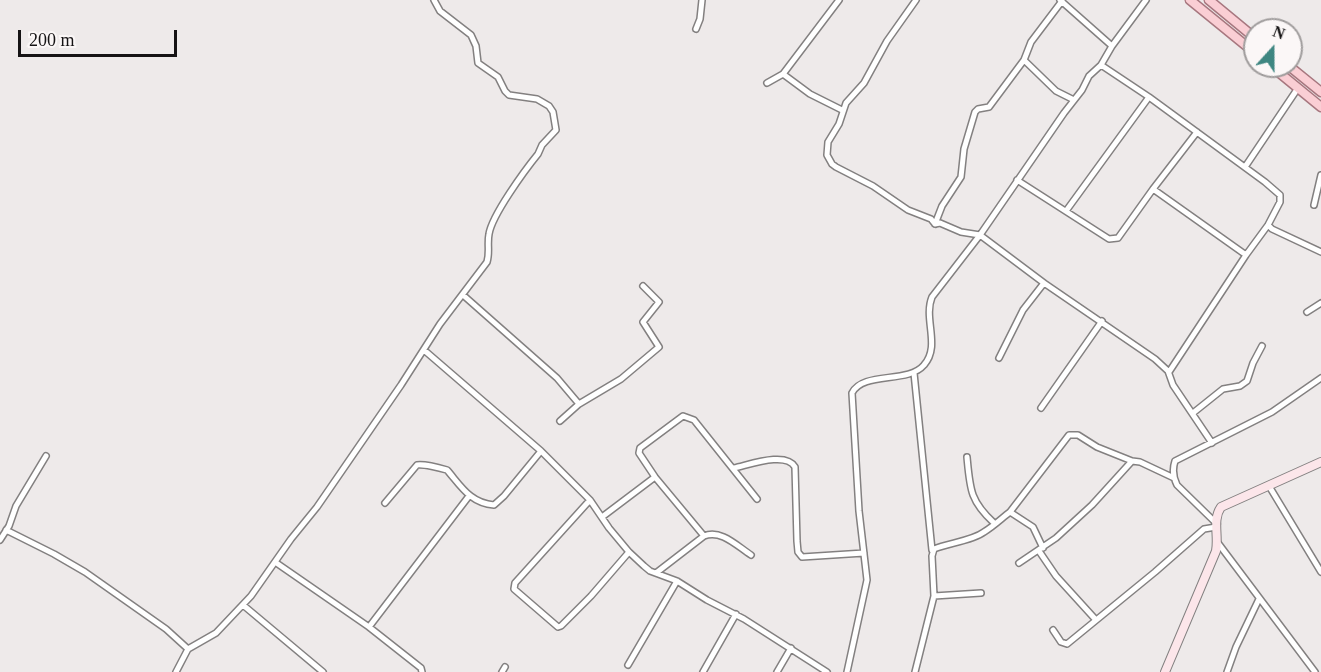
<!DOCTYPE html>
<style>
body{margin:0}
#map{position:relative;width:1321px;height:672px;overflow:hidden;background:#eeeaea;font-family:"Times New Roman",serif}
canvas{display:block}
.north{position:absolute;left:1243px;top:18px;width:60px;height:60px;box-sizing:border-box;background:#fbf7f7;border:2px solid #9f9c9c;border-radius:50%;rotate:21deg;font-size:16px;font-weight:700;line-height:24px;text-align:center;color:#151314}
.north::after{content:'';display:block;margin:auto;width:21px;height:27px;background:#3e8681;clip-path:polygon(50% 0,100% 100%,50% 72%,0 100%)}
.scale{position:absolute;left:18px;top:30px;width:159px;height:27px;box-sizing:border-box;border:3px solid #151314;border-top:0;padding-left:8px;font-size:18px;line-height:21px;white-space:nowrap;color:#151314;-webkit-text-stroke:4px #fbf7f7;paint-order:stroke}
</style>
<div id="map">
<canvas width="1321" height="672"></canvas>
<div class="north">N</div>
<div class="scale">200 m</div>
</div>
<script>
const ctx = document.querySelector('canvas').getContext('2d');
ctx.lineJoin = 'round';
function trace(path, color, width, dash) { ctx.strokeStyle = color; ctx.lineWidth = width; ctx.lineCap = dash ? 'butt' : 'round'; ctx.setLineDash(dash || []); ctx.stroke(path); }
const street = new Path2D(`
 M916 0 887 41 864 83 846 103 839 124 828 142 827 155 832 164 836 167 873 186 908 210 931 219 935 224 940 223 961 232 980 235 1044 283 1155 359 1168 371 1173 385 1212 443
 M1060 0 1112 46
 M696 29 700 19 702 0
 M1024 60 1056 91 1074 100
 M1101 65 1149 97 1265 182 1280 195V202L1268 225 1246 255 1169 372
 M783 74 810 94 842 110
 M767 83 783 74 839 0
 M1245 167 1298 88
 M1017 180 1109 239 1118 238 1153 189 1197 132
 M1153 189 1246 255
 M1314 205 1321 175
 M1066 211 1149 97
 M935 224 942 206 961 177 964 149 975 112 978 109 989 107 1024 60 1031 42 1062 1
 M1268 225 1272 229 1321 252
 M463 295 557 378 579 404
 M1307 312 1321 303
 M424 350 541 451 590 500 609 528 629 552 644 566 650 571 677 581 707 600 744 619 827 672
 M999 358 1023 310 1044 283
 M914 373 932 550
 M1041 408 1102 321
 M1193 413 1223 389 1240 386 1247 381 1253 363 1262 346
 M560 421 579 404 621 379 659 347 643 322 659 302 643 286
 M967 457C970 489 970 501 994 523
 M734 468C749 465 786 451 795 467L797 541 798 552 802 557 864 553
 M1269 486 1321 572
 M590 500 515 583 514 589 558 627 561 626 591 596 629 552
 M385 503 417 465C423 464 440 468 447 470 461 486 470 503 494 505L504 496 541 451
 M1010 512 1033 527 1043 548
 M602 517 655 477
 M1217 524 1177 485C1173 477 1172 470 1175 461L1272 412 1321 378
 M6 530 54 554 85 572 166 629 188 649
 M704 536C721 529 737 546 751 555
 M0 540 9 526 16 506 46 456
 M1218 543 1315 672
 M1039 551 1056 576 1096 620
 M275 562 369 627 421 668 422 672
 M1019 563 1056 538 1092 505 1132 461 1140 462 1174 478
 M656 573 704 536 655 477 639 453 640 448 683 416 694 420 757 499
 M934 596 981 593
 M243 605 323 672
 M369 627 469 496
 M1053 630 1061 642 1067 644 1155 572 1204 529 1216 527
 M628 665 677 581
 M176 672 188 649 216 633 251 596 291 539 317 507 401 385 440 324 487 262C490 252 487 244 489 234 492 215 525 170 538 154L542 145 556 130 553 112 549 106 537 99 509 95 505 91 498 77 478 63 476 46 471 35 440 11 434 0
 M502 672 505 667
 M703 672 736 614
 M777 672 791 648
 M847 672 867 580 859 511 852 393C863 371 908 384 924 365 941 346 923 319 932 297L980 235 1064 113 1082 90 1089 76 1101 65 1112 46 1146 0
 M915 672 934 596 932 556 934 549C948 543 972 541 984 532 994 526 1002 518 1010 512L1069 435H1078L1097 447 1132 461
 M1227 672 1236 647 1259 599`);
const secondary = new Path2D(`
 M1165 672 1216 551C1219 536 1212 520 1221 507L1321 462`);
const primary = new Path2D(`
 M1190 0 1255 53
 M1209 0 1255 38
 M1271 66 1321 107
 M1289 66 1321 92`);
trace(street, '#838080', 8);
trace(secondary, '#838080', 10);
trace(primary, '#a7777f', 11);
trace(street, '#fff', 5);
trace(secondary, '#fce6ea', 8);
trace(primary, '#faced4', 8);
</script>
